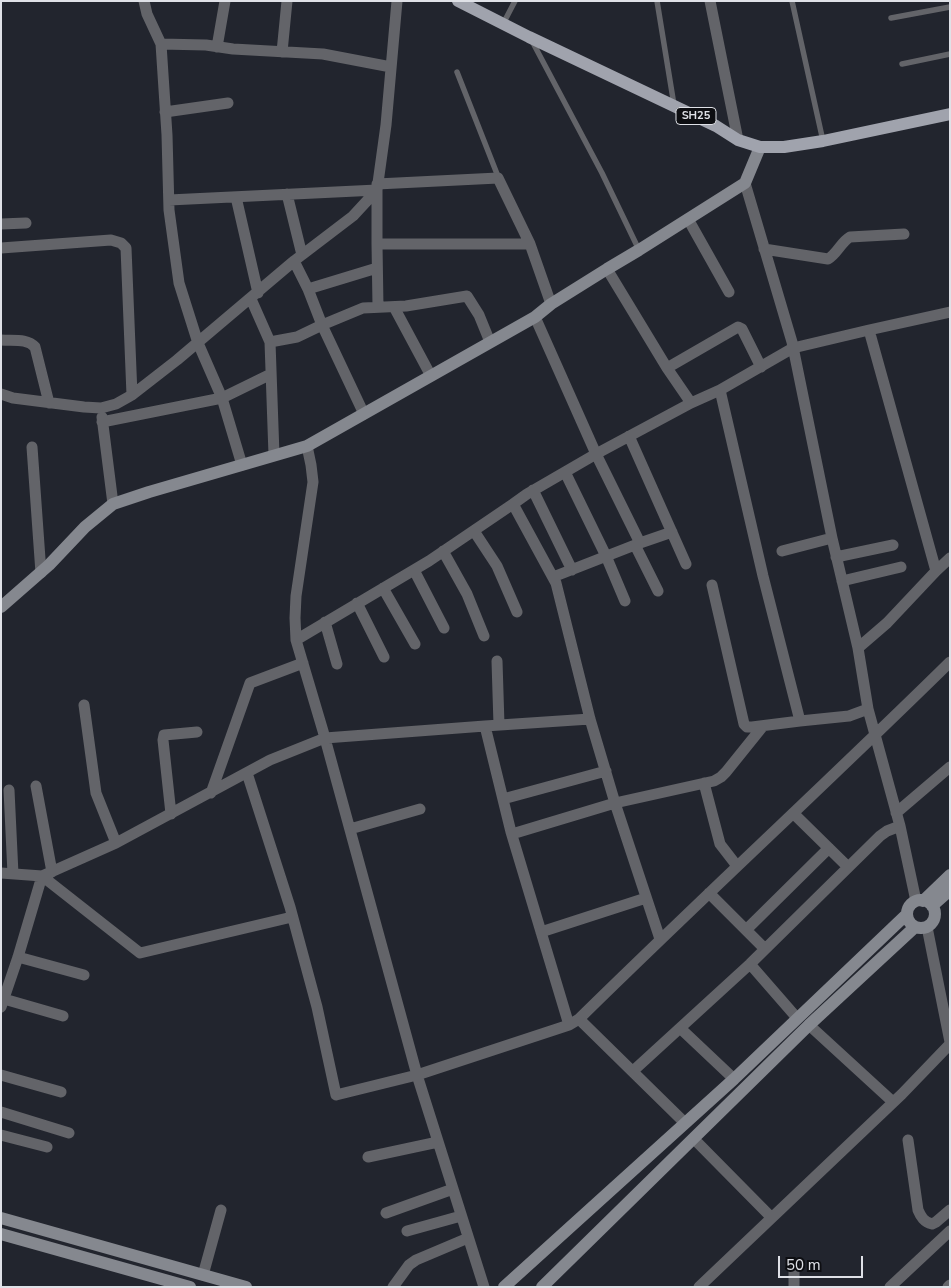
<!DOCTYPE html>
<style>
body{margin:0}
#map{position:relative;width:951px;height:1288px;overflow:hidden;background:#22252e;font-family:"Nunito Sans",sans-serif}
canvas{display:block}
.frame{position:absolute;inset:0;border:2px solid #dfe1e7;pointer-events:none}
.scale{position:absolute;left:778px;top:1256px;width:85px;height:22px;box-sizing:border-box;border:2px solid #dfe1e7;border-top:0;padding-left:6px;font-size:15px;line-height:18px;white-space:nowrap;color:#dfe1e7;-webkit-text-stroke:4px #0d0e12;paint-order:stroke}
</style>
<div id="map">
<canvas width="951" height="1288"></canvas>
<div class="frame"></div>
<div class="scale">50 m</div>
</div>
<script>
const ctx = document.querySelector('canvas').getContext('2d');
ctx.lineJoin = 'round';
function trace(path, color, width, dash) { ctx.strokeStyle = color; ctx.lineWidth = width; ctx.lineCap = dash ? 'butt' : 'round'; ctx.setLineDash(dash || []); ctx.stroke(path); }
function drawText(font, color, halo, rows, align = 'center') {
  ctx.font = font + ' "Nunito Sans",sans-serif'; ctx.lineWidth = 4; ctx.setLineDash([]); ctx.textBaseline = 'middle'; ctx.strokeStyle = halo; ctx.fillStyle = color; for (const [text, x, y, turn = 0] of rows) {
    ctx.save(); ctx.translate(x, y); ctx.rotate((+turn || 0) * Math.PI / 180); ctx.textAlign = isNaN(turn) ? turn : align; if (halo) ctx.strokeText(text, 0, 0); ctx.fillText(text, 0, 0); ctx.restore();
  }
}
trace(new Path2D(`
 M657 1 674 105
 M792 1 823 141
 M891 18 950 7
 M503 24 515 1
 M532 41 602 173 639 250
 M902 64 950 54
 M457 72 499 179`), '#636469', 5.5);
trace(new Path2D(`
 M144 1 147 14 161 44 167 135 169 210 179 283 198 343 222 398 242 465
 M710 1 738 140
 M161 44 206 45 233 49 323 54 391 67
 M217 47 225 1
 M282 52 287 1
 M165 112 228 103
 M745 183 792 342 832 538 858 648 868 709 900 826 916 901
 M377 184 498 178 530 244
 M287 194 302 255
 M236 197 258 293
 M169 200 377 190V244H530L551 304
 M688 219 729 292
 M1 224 26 223
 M377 244 378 307
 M1 248 111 240 121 243 126 248 132 395
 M764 249 828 259C837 254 841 242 850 237L904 234
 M294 261 308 289 322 325 364 414
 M607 269 667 368 691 403
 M308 289 377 268
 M251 299 270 342
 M394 307 431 376
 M535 317 596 454 640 543
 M869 330 950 312
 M1 340C13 341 27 338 35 347L49 403
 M667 368 738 327 742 329 761 367
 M720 390 763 576 800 721
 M1 394 13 398 84 407 101 408 116 404 132 395 177 360 294 261 353 216 377 190 386 125 397 1
 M102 417 113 504
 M102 422 222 398 271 374
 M629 436 686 564
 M307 446 311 465 313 482 296 596 295 618 296 640 323 731 417 1075 484 1287
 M32 447 41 573
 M274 455 270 342 297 337 322 325 363 308 406 306 467 296 479 315 490 342
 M565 472 606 556 625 601
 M533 490 572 570
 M513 504 556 583 590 719 615 803 660 939
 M474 531 497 566 517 612
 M635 545 658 591
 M443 551 467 594 484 636
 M782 551 832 538
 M836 557 893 545
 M414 570 444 628
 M936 571 950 558
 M553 577 640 543 672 532
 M842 581 901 567
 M712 585 744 724 747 727H752L800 721 849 716 868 709
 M383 588 415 644
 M357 603 384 657
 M325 622 337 664
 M296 640 429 561 513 504 527 494 596 454 691 403 720 390 793 348 869 330 936 571 887 623 858 648
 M497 661 499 725
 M84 705 96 793 116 843
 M485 726 590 719
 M247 773 290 907 317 1007 336 1095 417 1075 569 1025 579 1019C702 898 828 782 950 662
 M704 783 720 844 737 866
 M36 786 52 872
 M9 790 13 874
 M211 793 250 683 303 663
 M503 799 606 771
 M793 813 848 867
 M896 813 950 767
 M171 814 163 740 164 735 197 732
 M350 829 420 809
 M512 834 615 803 714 781 721 777 726 772 763 726
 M1 873 42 876 116 843 270 760 325 738 485 726 511 832 569 1025
 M709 893 765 949
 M927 927 950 1042
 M746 930 829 848
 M541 932 646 898
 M18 957 84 975
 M750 964 797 1018
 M4 999 63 1016
 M1 1007 18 957 42 876 140 953 292 917
 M579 1019 685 1123
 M809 1025 893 1102
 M680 1028 734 1079
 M633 1071 750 964 880 836 887 831 900 826
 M1 1075 61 1092
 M1 1112 69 1133
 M1 1135 47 1147
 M694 1139 771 1217
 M908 1140 918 1210C921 1217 924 1222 932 1224L936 1222 950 1210
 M368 1157 438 1142
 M386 1213 453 1189
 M407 1231 461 1216
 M794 1269V1287
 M203 1275 221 1210
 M393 1287 409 1265 416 1260 468 1238
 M699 1287 902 1094 950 1044
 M890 1287 950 1231
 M948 1287 950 1285`), '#636469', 11);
trace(new Path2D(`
 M1 607 49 565 85 527 113 504 149 492 307 446 535 317 551 304 607 269 639 250 745 183 760 147
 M907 914a14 14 0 1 1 28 0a14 14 0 1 1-28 0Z
 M923 901 950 875
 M932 906 950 890
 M1 1218 246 1287
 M1 1234 190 1287
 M504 1287 734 1079 907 914
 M542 1287 809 1025 915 927`), '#85888f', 12);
trace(new Path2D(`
 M458 1 529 37 716 126 738 140 760 147H784L823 141 950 114`), '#a0a3ad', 12);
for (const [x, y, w] of [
 [696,116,40]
]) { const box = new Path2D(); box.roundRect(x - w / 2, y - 8.5, w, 17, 4); ctx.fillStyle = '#0d0e12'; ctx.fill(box); trace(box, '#dfe1e7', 1); }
drawText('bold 11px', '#dfe1e7', null, [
 ["SH25",696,116]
]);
</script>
